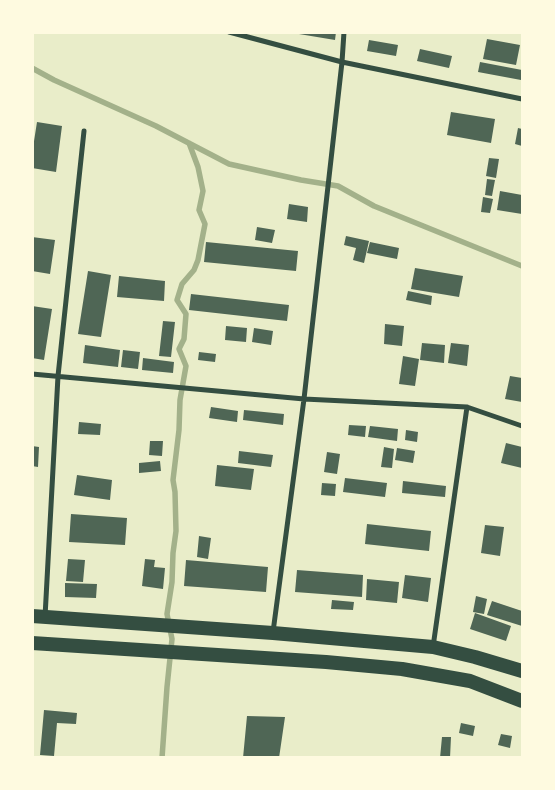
<!DOCTYPE html>
<style>
body{margin:0}
#map{position:relative;width:555px;height:790px;overflow:hidden;background:#e9edc9;font-family:Overpass,sans-serif}
canvas{display:block}
.frame{position:absolute;inset:0;border:34px solid #fefae0;pointer-events:none}
</style>
<div id="map">
<canvas width="555" height="790"></canvas>
<div class="frame"></div>
</div>
<script>
const ctx = document.querySelector('canvas').getContext('2d');
ctx.lineJoin = 'round';
function trace(path, color, width, dash) { ctx.strokeStyle = color; ctx.lineWidth = width; ctx.lineCap = dash ? 'butt' : 'round'; ctx.setLineDash(dash || []); ctx.stroke(path); }
function paint(path, color) { ctx.fillStyle = color; ctx.fill(path, 'evenodd'); }
trace(new Path2D(`
 M32 68 54 80 156 126 229 164 301 180 338 186 374 206 522 266
 M162 758 167 687 172 639 167 614 172 582 173 553 176 531 175 492 173 480 179 430 180 400 186 366 179 349 184 339 186 314 177 300 182 284 194 270 198 260 205 224 199 210 203 191 198 167 189 143`), '#a3b18a', 5.5);
paint(new Path2D(`
 M299 32H336L335 40 299 34Z
 M487 39 520 45 516 65 483 59Z
 M369 40 398 45 396 56 367 51Z
 M420 49 452 56 449 68 417 61Z
 M480 62 522 70 521 80 478 72Z
 M451 112 495 119 491 143 447 135Z
 M37 122 62 126 56 172 32 168V154Z
 M518 128 522 129V146L515 144Z
 M489 158 499 159 496 178 486 176Z
 M487 179 495 180 492 196 485 195Z
 M500 191 522 195V214L497 210Z
 M483 197 493 199 490 213 481 212Z
 M289 204 308 207 307 222 287 219Z
 M257 227 275 230 272 243 255 240Z
 M346 236 369 241 364 263 353 260 356 248 344 245Z
 M32 237 55 240 50 274 32 271Z
 M206 242 298 251 296 271 204 262Z
 M370 242 399 248 397 259 367 253Z
 M415 268 463 276 459 297 411 289Z
 M88 271 111 275 101 337 78 334Z
 M119 276 165 281 164 301 117 297Z
 M408 291 432 296 431 305 406 300Z
 M191 294 289 305 287 321 189 310Z
 M32 306 52 309 44 360 32 358Z
 M163 321 175 322 171 357 159 356Z
 M385 324 404 326 402 346 384 344Z
 M226 326 247 328 246 342 225 340Z
 M254 328 273 331 271 345 252 342Z
 M422 343 445 345 444 363 420 360Z
 M451 343 469 345 467 366 448 363Z
 M85 345 120 350 118 367 83 363Z
 M123 350 140 352 138 369 121 367Z
 M199 352 216 354 215 362 198 360Z
 M403 356 419 359 415 386 399 384Z
 M143 358 174 362 173 373 142 370Z
 M510 376 522 378V402L505 399Z
 M211 407 238 411 237 422 209 418Z
 M244 410 284 414 283 425 243 420Z
 M79 422 101 424 100 435 78 434Z
 M349 425 366 426 365 437 348 435Z
 M370 426 398 429 397 441 368 437Z
 M406 430 418 432 417 442 405 440Z
 M150 441H163L162 456 149 455Z
 M506 443 522 447V468L501 463Z
 M32 446 39 447 38 467 32 466Z
 M384 447 394 449 392 468 381 467Z
 M397 448 415 451 413 463 395 460Z
 M239 451 273 455 271 467 238 463Z
 M327 452 340 454 337 474 324 472Z
 M160 461 161 471 139 473V463Z
 M217 465 254 469 251 490 215 486Z
 M77 475 112 480 110 500 74 495Z
 M345 478 387 483 385 497 343 492Z
 M403 481 446 486 445 497 402 493Z
 M322 483 336 484 335 496 321 495Z
 M71 514 127 518 125 545 69 542Z
 M367 524 431 531 429 551 365 544Z
 M485 525 504 527 500 556 481 553Z
 M199 536 211 538 208 559 197 557Z
 M68 559 85 560 83 582 66 581Z
 M145 559 155 560 154 567 165 568 163 589 142 586Z
 M186 560 268 567 266 592 184 586Z
 M297 570 363 575 362 597 295 592Z
 M405 575 431 578 428 602 402 598Z
 M367 579 399 582 397 603 366 600Z
 M65 583 97 584 96 598 65 597Z
 M476 596 487 599 484 614 473 612Z
 M332 600 354 602 353 610 331 609Z
 M492 601 522 611V626L487 615Z
 M475 613 511 626 506 641 470 629Z
 M44 710 77 713 76 724 57 723 54 756 40 755Z
 M247 716 285 717 279 758H243Z
 M461 723 475 726 473 736 459 733Z
 M501 734 512 736 510 748 498 745Z
 M442 737H451L450 758H440Z`), '#4f6655');
trace(new Path2D(`
 M229 32 342 62 522 99
 M32 374 304 399 467 407 522 426
 M45 617 58 376 84 131
 M273 632 304 399 342 62 344 32
 M433 647 467 407`), '#344e41', 5);
trace(new Path2D(`
 M32 616 273 633 433 647 475 657 522 671
 M32 643 326 662 402 669 470 681 522 701`), '#344e41', 14);
</script>
